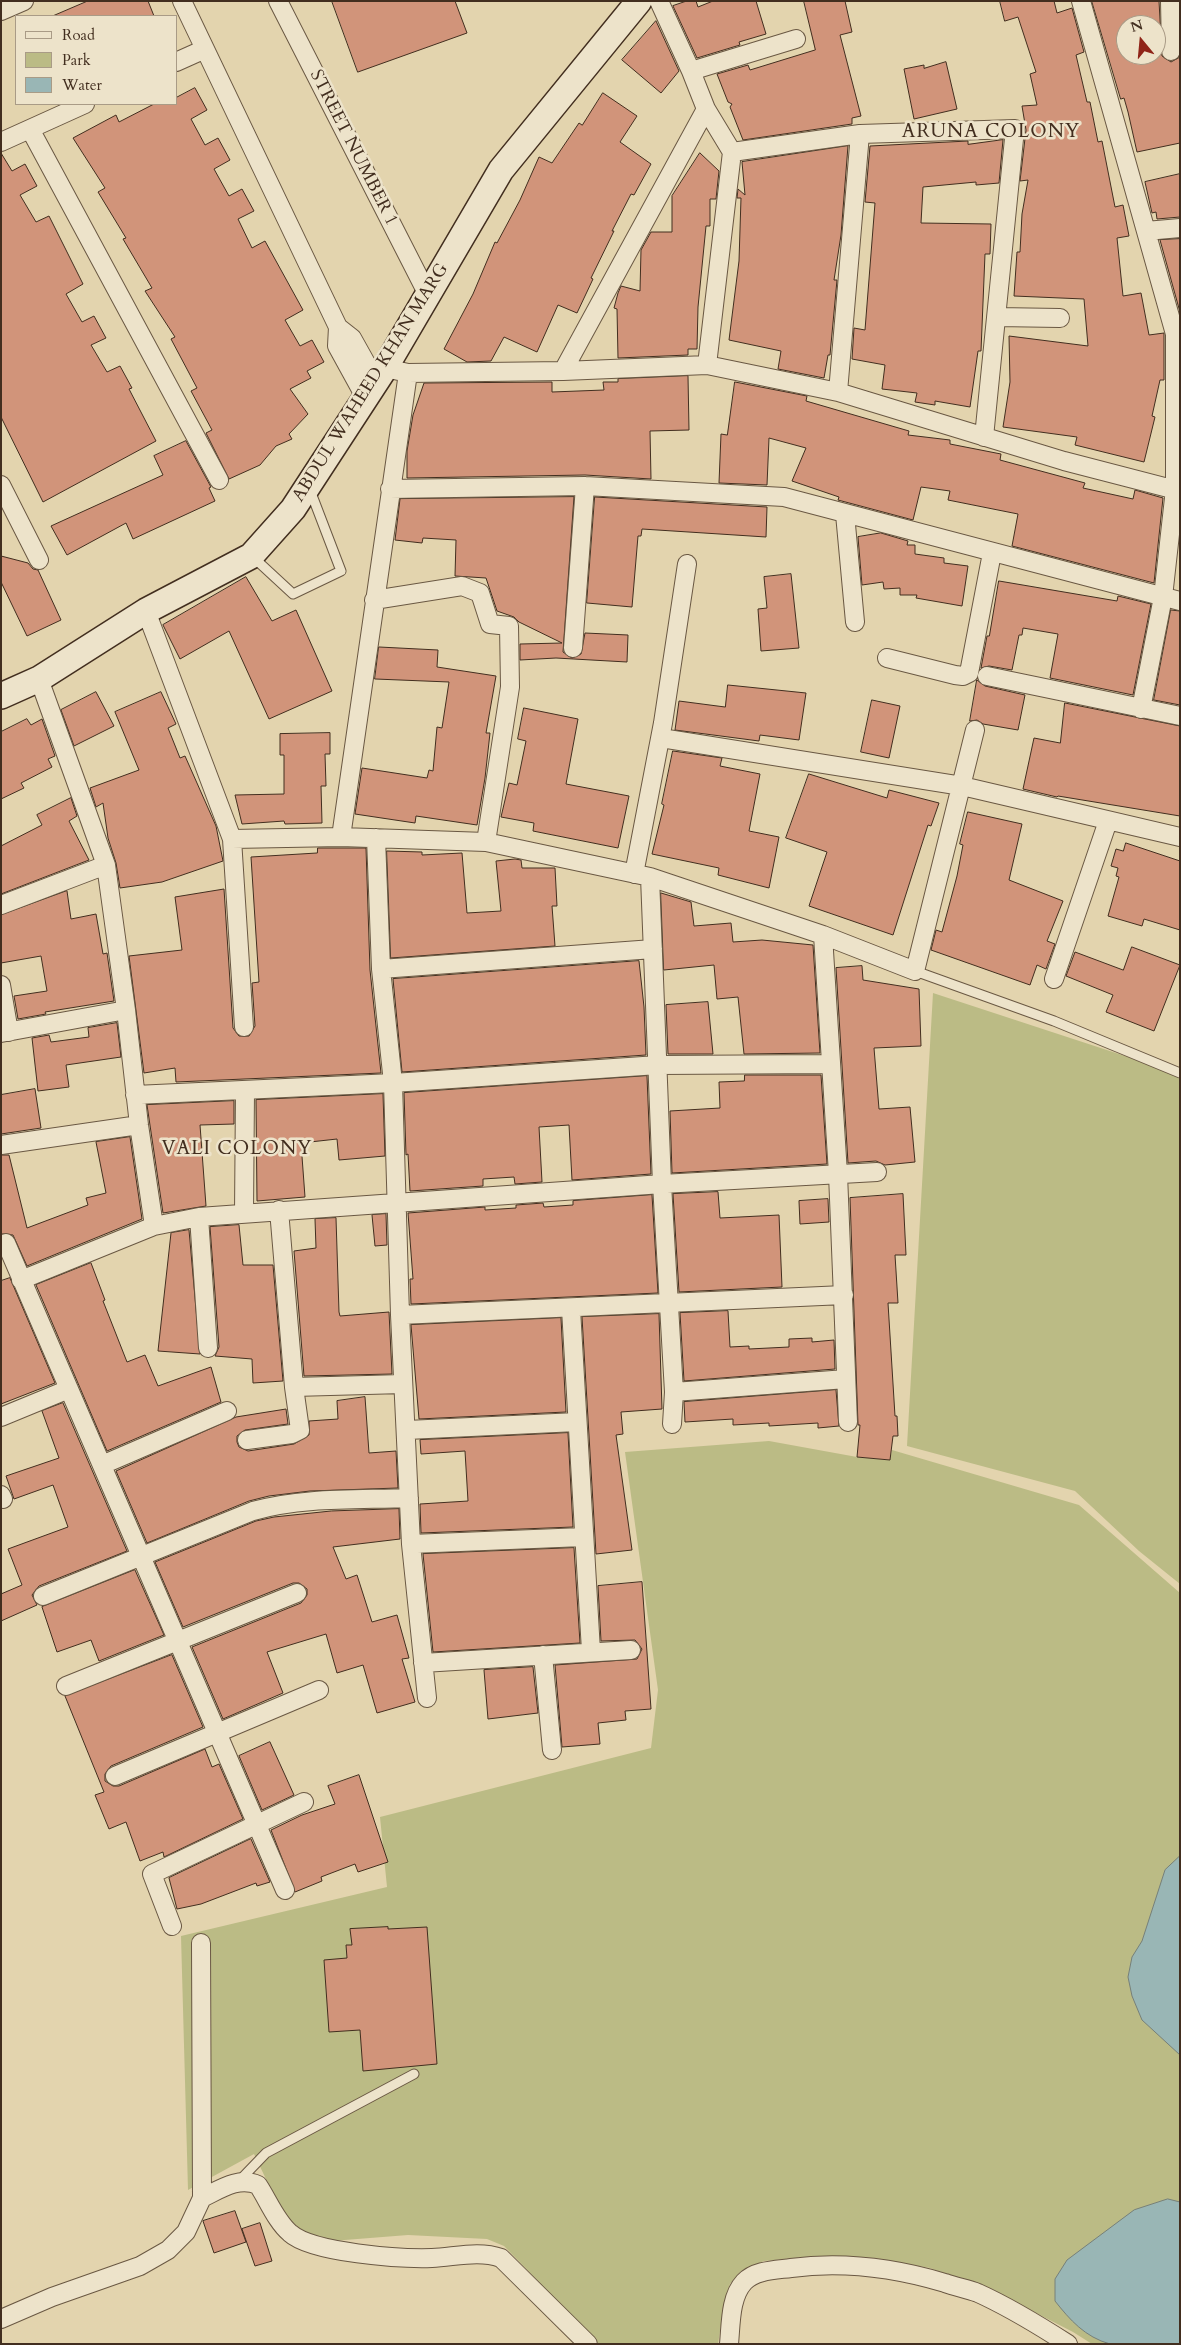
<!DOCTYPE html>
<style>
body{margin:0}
#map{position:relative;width:1181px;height:2345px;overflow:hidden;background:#e3d4ae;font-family:Cardo,serif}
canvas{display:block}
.frame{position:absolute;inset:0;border:2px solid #422e1f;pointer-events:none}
.legend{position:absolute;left:15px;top:15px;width:162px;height:90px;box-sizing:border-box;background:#ede3ca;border:1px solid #a99b86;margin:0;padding:6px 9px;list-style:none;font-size:15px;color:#422e1f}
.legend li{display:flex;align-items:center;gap:10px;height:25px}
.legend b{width:25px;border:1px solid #a99b86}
.north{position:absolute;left:1116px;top:15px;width:50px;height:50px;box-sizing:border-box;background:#ede3ca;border:1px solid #a99b86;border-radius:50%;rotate:343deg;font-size:14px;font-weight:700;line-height:20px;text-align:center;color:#422e1f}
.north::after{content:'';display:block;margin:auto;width:18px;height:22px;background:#8f2418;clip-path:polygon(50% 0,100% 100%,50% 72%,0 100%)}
</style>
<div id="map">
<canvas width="1181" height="2345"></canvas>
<div class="frame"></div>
<ul class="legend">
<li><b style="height:6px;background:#ede3ca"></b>Road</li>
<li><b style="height:14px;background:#bbbb85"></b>Park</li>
<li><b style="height:14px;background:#99b6b5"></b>Water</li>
</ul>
<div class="north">N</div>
</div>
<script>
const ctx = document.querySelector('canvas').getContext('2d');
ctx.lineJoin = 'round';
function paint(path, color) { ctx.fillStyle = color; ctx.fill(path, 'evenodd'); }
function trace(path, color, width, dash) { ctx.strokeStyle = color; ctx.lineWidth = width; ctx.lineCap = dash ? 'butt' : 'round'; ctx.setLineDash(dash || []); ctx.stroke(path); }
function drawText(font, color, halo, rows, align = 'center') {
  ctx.font = font + ' Cardo,serif'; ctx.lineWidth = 5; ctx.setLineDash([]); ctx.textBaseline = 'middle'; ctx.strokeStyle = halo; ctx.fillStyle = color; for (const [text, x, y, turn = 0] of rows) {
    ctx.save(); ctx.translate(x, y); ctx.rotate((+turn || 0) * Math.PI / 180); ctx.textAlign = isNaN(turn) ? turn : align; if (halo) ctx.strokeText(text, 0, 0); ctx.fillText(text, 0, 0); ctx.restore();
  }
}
paint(new Path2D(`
 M933 993 1180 1074V1584L1139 1551 1075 1491 907 1446Z
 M769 1441 857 1457 890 1460 892 1450 1079 1505 1180 1593V2344H1092L1073 2332 1001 2295 930 2268 874 2258 818 2256 764 2261 741 2271 730 2284 725 2299 718 2344H599L504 2246 487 2239 408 2235 332 2241 315 2237 286 2221 254 2154 188 2190 181 1936 387 1887 380 1817 651 1748 658 1690 625 1452Z`), '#bbbb85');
const water = new Path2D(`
 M1180 1856V2055L1142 2020 1132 1996 1128 1977 1132 1957 1142 1941 1165 1870Z
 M1168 2199 1180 2202V2344H1110C1085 2337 1070 2320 1055 2301V2279L1067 2260 1134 2210Z`);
paint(water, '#99b6b5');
trace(water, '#768079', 1);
const building = new Path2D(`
 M88 1H148L154 16H53Z
 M332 1H455L467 33 358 72Z
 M687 1H696L698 7 713 1H756L766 34 739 42 740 45 697 58 673 6Z
 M804 1H845L852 32 840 35 861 116 852 118V124L743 140 730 107 732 104 728 102 717 74 748 65 750 70 815 50Z
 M1000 1H1054L1057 13 1072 8 1084 52 1076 55 1087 102H1090L1098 142 1102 141 1115 207 1123 205 1129 236 1117 238 1123 296 1141 293 1149 335 1164 333V380H1160L1152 416 1155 417 1144 462 1075 445 1077 437 1003 427 1010 382 1009 336 1088 346 1084 299 1014 296 1017 252H1020L1022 214 1028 180 1020 181 1026 130 1022 106 1037 105 1030 74 1036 72 1018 17 1005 21Z
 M1092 1H1159L1162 56 1171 62 1180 57V143L1137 152 1128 112 1124 98 1121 99ZM1126 25H1156V55H1126Z
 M656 21 679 71 661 93 622 60Z
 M946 62 957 109 914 119 904 69 924 65V68Z
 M195 88 207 110 191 119 205 145 218 138 230 160 214 169 229 196 242 189 254 211 238 219 252 248 265 241 303 310 285 320 300 346 312 340 324 362 307 371 311 378 290 389 308 414 289 434 292 439 276 446 260 465 229 479 206 433 212 430 191 391 197 388 171 339 175 337 145 291 152 288 123 239 126 238 98 192 105 188 73 138 116 115 119 122 154 104H176V98Z
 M603 93 637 116 620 142 651 164 634 195 631 194 612 231H614L591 278 593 279 577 313 558 305 537 352 504 337 491 361 467 362 444 349 473 294 495 242 497 243 520 200 539 157 552 163 579 123 582 125Z
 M1003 140 999 183 976 185V182L923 187 921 223 991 224 990 254H985L981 351H978L970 407 935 401V405L915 402 917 393 882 389 885 365 852 359 854 328 865 330 875 203 865 202 870 146 968 141V144Z
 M848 146 841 235 834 280H837L830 355H828L824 378 778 369 781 351 729 340 739 261 741 198H737L738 189 745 195 742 162Z
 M1 153 12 171 25 164 37 186 20 195 36 222 49 216 83 284 66 294 82 322 94 316 106 338 91 345 107 372 120 366 132 388 129 389 156 441 43 502 1 417Z
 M700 153 719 171 716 199H710V226H706L698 307 697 349H688V355L618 358 617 309 614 308 618 293 621 286 640 291 641 250 651 232H672V196Z
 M1180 174V217L1157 219 1156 212 1152 213 1145 182Z
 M1180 239V312L1160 240Z
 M688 376 689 430 650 431 651 479 585 475 407 478V451L413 415 424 383 552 382V392L604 390 603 382H618V379Z
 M735 382 807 396 806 401 909 431 908 435 950 440V444L1001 454 1000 460 1085 483 1083 488 1133 499 1135 490 1163 498 1154 583 1012 546 1018 514 948 500 950 491 921 487 913 520 838 500 839 497 792 481 806 448 769 438 767 485 719 483 721 434 727 435Z
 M186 441 211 487 209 488 215 501 133 539 126 523 67 555 51 526 163 475 154 456Z
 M574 497 563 652 572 658 581 654 585 633 628 635 627 662 556 658 520 660V644L562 643 519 622 514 617 497 611 486 578 455 576 456 540 423 538 422 543 395 540 400 499Z
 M595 497 767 507 766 537 642 529 641 536H638L632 607 587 603Z
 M881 533 908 541 907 545H915V554L944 558V563L968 566 962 606 916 598 917 595H900V588L884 589 883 582 862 585 858 537Z
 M1 556 28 563 33 569 38 570 61 620 27 636 1 582Z
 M791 574 799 648 761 651 758 609 767 608 764 577Z
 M246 577 272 621 296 610 332 691 269 719 229 631 180 659 163 625Z
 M999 581 1117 601 1118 596 1151 604 1133 695 1050 678 1058 634 1023 628 1022 635H1019L1012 670 989 666 981 668 987 636H989Z
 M1171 610 1180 611V705L1154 700Z
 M379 647 438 650 437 667 496 676 486 733H490L485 778 477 825 416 816 415 823 355 814 362 768 427 778 429 770 433 771 437 727 442 728 449 682 375 679Z
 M977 680 985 686 1025 695 1018 730 983 724 977 720 970 721Z
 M728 685 806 693 799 740 760 735 759 741 675 730 679 701 725 707Z
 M96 692 114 726 74 746 61 710Z
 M161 692 176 724 168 728 180 758 185 756 216 826 223 861 162 882 120 888 116 863 108 838 103 803 96 807 90 788 139 770 115 712Z
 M872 700 900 706 889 758 861 752Z
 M1065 703 1180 726V816L1058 796 1057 797 1023 789 1034 738 1060 743Z
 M524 708 578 719 566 784 629 796 618 848 533 831 534 823 501 817 509 783 517 785 526 741 518 739Z
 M27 719 31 725 42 719 55 756 48 759 52 767 21 783 24 788 1 799V732Z
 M330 733V754H325L326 786H321L322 823 285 824 284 821 242 824 235 795 284 794V755H280V734Z
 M673 751 722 758 720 766 760 774 749 831 779 837 769 888 718 875 719 868 652 854 664 805 662 804Z
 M809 774 887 798 889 790 939 803 931 826 928 825 893 935 809 906 827 852 786 838Z
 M71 798 77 816 69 821 89 860 1 894V846L42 825 37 815Z
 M968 812 1022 824 1009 880 1063 901 1047 941 1055 944 1046 969 1037 965 1030 985 931 950 936 930 942 932 957 876 963 845 960 844Z
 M1126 843 1180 861V930L1144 919 1142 926 1108 916 1119 877 1116 876 1118 868 1111 866 1116 849 1123 851Z
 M318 848H366L370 970 381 1073 176 1082 175 1068 144 1073 129 956 182 950 175 897 224 889 233 1028 239 1036H249L255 1026 252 983 259 982 251 857 317 853Z
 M387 851 422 852V855L462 853 467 913 501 911 496 861 515 859 521 860 522 868H555L557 906H552L555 946 391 958Z
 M67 891 71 919 96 914 103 954 107 953 114 1001 45 1012 46 1014 18 1019 14 996 47 991 41 956 1 963V915Z
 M661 893 691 902 694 926 731 923 733 942 762 940 813 945 820 1053 744 1054 738 997 717 999 714 965 664 970Z
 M1132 947 1180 965 1154 1031 1106 1012 1113 995 1066 976 1075 952 1123 970Z
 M639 961 644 1007 646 1055 402 1072 393 979Z
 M862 966 863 980 919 989 921 1046 874 1048 879 1109 910 1107 915 1162 885 1165 876 1161 848 1163 836 968Z
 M708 1002 713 1054H668L666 1005Z
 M117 1023 121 1057 66 1065 69 1087 38 1091 32 1038 49 1035 51 1042 89 1037 88 1028Z
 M745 1075H821L827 1164 672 1173 670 1111 720 1108 719 1082 744 1081Z
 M647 1076 651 1174 572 1180 569 1125 539 1127 542 1182 515 1184 514 1177 483 1179V1186L410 1191 408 1154 406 1155 404 1093Z
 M35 1089 41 1128 1 1134V1095Z
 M383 1094 385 1156 339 1160 337 1139 301 1143 305 1197 257 1201 256 1100Z
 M234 1101V1124L200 1125 206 1206 163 1213 147 1105Z
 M130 1137 142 1219 27 1266 13 1235 1 1234V1155H9L27 1228 88 1205 86 1198 106 1193 96 1142Z
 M718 1192 720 1218 779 1215 782 1287 679 1292 673 1194Z
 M903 1194 906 1255H895L898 1303H888L895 1416H897L898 1436H893L890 1460 857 1457 860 1425H858L850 1198Z
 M652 1195 658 1293 411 1304 410 1279H413L408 1213 485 1207V1210L516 1208V1205L543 1203 544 1207 573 1205V1201Z
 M828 1199 829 1222 800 1224 799 1201Z
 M386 1214 387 1245 375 1246 372 1215Z
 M336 1218 339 1312 340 1316 389 1312 392 1374 304 1376 294 1251 316 1248 315 1219Z
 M239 1225 243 1265H273L283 1381 253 1383 252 1359 215 1356 219 1347 210 1227Z
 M189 1230 200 1354 158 1351 171 1233Z
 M91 1263 105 1300 103 1301 127 1362 145 1355 158 1386 211 1367 221 1402 107 1451 36 1285Z
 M10 1278 55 1383 1 1404V1281Z
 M728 1311 730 1347 749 1346V1349L789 1347V1339L812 1338V1342L834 1340 835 1369 684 1381 680 1313Z
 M659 1314 662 1409 621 1412 623 1434 616 1435 632 1550 596 1554 582 1317Z
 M561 1318 566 1412 419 1419 411 1325Z
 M836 1390 839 1426 818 1428V1423L769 1426V1423L733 1425V1419L685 1422 684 1402Z
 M365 1397 369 1453 396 1451 398 1488 310 1491 269 1496 249 1501 147 1543 116 1471 236 1417 286 1409 288 1424 245 1430 237 1436V1442L239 1447 248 1451 294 1444 309 1435V1421L338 1419 337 1401Z
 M63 1403 127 1551 39 1586 32 1595 37 1605 1 1621V1594L22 1585 8 1549 68 1527 53 1485 14 1499 6 1476 59 1458 42 1411Z
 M568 1433 573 1527 421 1533 420 1504 468 1501 465 1451 421 1454 420 1440Z
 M399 1509 400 1539 333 1547 346 1579 357 1575 372 1622 397 1615 409 1658 402 1659 415 1702 377 1713 363 1665 337 1673 326 1634 267 1652 283 1693 223 1719 192 1647 301 1603 307 1595V1589L299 1583H293L183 1627 155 1562 256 1521 274 1517 331 1511Z
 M574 1548 580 1643 433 1652 423 1554Z
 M135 1570 164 1635 99 1661 91 1640 57 1652 42 1607Z
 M642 1582 651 1709 625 1711 626 1720 598 1723 600 1744 562 1747 555 1665 637 1659 642 1649 635 1640 601 1641 598 1586Z
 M172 1655 203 1727 111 1766 105 1774V1781L113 1786H119L205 1749 212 1767 219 1764 243 1819 164 1857 163 1852 140 1861 126 1822 109 1829 95 1795 104 1792 65 1696Z
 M533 1667 538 1713 488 1719 484 1670Z
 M270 1742 294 1795 262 1810 239 1756Z
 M359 1775 388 1862 358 1872 355 1864 321 1877 322 1881 295 1892 271 1830 302 1815 335 1804 328 1786Z
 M251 1839 270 1882 257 1886 256 1883 201 1904 177 1909 169 1878Z
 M388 1927V1929L427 1927 437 2064 363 2071 360 2030 329 2032 324 1960 347 1958 346 1945H352L350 1929Z
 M235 2211 246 2242 214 2253 203 2221Z
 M260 2223 272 2261 255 2266 242 2229Z`);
paint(building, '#d1947a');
trace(building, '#422e1f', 1);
const lane = new Path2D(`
 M253 557 293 594 341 571 310 490
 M915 971 1054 1021 1180 1073
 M239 2181 266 2153 414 2074`);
const street = new Path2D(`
 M182 1 338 327 352 338 376 381
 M278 1 428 295
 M659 1 691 71 706 109 732 152 707 365
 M1081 1 1175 334V489L1163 597 1141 709
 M1170 1 1171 51
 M1 11 24 1
 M176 62 205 49
 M691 71 796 39
 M30 129 219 480
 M1 142 85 104
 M732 152 860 134 1015 129 984 437
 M1146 231 1180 228
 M997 317 1060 318
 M338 327 337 346 365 397
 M385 368 408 373 563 371 707 365 838 392 1064 461 1180 491
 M563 371 706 109
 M838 392 860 134
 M1 485 39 560
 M390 489 585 486 784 497 1180 601
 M845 514 855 622
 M374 600 462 586 480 593 490 624 509 626 510 687 486 842
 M146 611 232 839 244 1027
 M573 648 585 486
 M887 658 955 675 963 676 969 673 992 553
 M987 676 1180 716
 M39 679 106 865 126 1010 139 1125 154 1226
 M661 738 962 786 1180 837
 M341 837 408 373
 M376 838 381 969 393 1083 400 1315 411 1544 427 1698
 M232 839 341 837 486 842 650 877 823 935 915 971 975 730
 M634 874 663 723 687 564
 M650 877 662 1184 674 1392 672 1424
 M1 905 106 865
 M823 935 838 1174 848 1422
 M381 969 653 949
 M1054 979 1108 821
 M1 985 9 1032
 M1 1033 126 1010
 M135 1095 393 1083 658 1065 830 1064
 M1 1145 139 1125
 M244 1213 245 1091
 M199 1217 208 1348
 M6 1243 285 1890
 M21 1280 154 1226 199 1217 662 1184 877 1172
 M571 1309 591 1651
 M400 1315 844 1295
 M294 1387 403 1384
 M674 1392 846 1379
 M1 1417 69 1389
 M407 1430 577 1422
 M247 1440 292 1434 300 1430 294 1387 279 1210
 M102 1465 227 1411
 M1 1495 3 1499
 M411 1544 583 1537
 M43 1596 253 1511C303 1497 357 1500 409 1498
 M543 1655 552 1750
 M423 1663 631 1650
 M66 1686 297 1593
 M115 1776 319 1690
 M172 1926 152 1874 304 1802
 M202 2198C219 2190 238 2176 258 2185 268 2200 276 2221 290 2233 312 2253 401 2259 432 2258 455 2257 479 2250 501 2258L588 2344
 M1 2319 52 2297 140 2266 168 2250 186 2232 202 2198 201 1943
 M729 2344C731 2324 730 2297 744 2282 755 2270 776 2270 791 2268 844 2261 895 2268 945 2283 956 2287 968 2289 978 2293 1009 2307 1040 2326 1068 2344`);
const secondary = new Path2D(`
 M1 696 39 679 146 611 251 556 293 509 385 368 501 170 639 1`);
trace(lane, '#6a5843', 11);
trace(street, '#6a5843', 20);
trace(secondary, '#422e1f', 28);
trace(lane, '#ede3ca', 9);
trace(street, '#ede3ca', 18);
trace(secondary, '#ede3ca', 25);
drawText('18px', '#422e1f', '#ede3ca', [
 ["STREET NUMBER 1",353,148,63],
 ["ABDUL WAHEED KHAN MARG",371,383,-58]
]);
ctx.letterSpacing = '1px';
drawText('19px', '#422e1f', '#ede3ca', [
 ["ARUNA COLONY",991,133],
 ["VALI COLONY",237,1150]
]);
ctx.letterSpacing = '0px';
</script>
